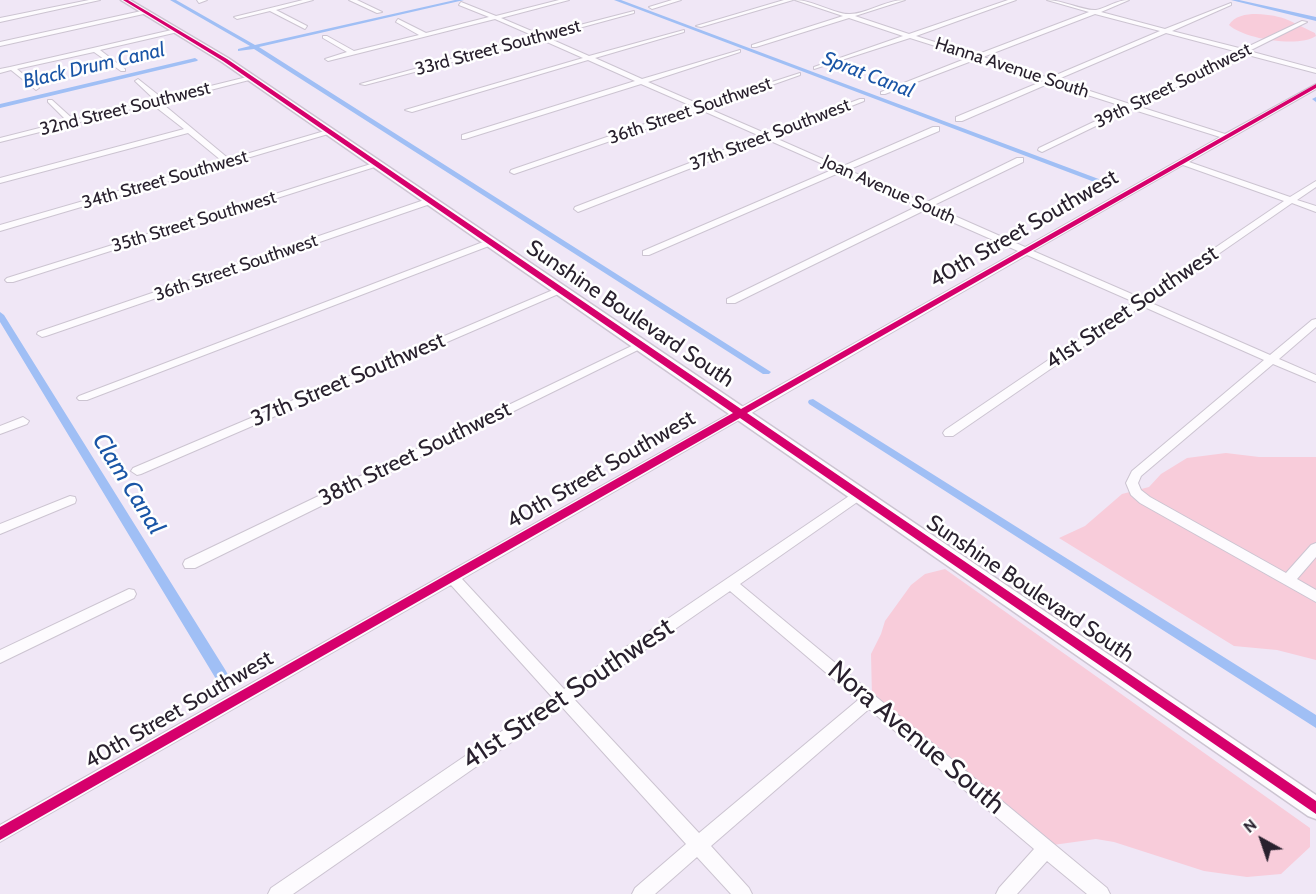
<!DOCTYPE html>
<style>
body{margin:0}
#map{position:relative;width:1316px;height:894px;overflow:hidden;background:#f0e7f6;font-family:Cabin,sans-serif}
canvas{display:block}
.north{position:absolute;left:1232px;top:810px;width:60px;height:60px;-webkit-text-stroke:4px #fff;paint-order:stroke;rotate:320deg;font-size:16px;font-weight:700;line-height:24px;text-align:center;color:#29212e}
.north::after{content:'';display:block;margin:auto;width:21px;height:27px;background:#29212e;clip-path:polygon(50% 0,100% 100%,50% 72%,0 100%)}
</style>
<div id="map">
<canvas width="1316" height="894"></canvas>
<div class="north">N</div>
</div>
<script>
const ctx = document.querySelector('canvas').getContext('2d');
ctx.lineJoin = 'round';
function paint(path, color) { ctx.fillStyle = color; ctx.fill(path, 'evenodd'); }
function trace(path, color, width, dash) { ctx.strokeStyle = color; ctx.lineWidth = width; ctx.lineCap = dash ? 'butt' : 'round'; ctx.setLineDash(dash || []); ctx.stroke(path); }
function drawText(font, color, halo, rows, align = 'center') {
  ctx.font = font + ' Cabin,sans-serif'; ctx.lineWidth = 5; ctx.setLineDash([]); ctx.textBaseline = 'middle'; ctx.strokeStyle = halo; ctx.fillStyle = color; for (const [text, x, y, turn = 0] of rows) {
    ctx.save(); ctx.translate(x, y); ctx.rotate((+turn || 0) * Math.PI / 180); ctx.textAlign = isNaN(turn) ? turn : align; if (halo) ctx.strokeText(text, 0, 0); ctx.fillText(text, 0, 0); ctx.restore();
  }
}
paint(new Path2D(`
 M1256 14C1285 15 1291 22 1315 33L1316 36C1299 48 1244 39 1229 25 1234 16 1246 14 1256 14Z
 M1226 453 1259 457H1316V660L1277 650 1234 646 1059 538 1085 526 1122 494 1149 487 1161 474 1187 458Z
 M945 569 1310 828V847L1281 874 1247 877 1204 871 1114 842 1096 839 1053 845 872 697 871 654 881 634 885 621 911 585 925 574Z`), '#f8ccda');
paint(new Path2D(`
 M170 0H176L255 45 455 0H464L259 47 771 372 769 374H763L254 49 238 51V49L250 46Z
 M614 0H621L1112 184 1105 186Z
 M1231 0H1239L1316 17V21Z
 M195 58 198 60 197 61 0 108V104Z
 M1316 97V102L1312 99Z
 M0 312 4 315 226 671 228 675 226 679 221 681 216 679 0 322Z
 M813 399 1316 715V728L809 404 808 402 809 400Z`), '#a0bff5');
const minor = new Path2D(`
 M89 0H100L0 22V18Z
 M197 0H207L199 3Z
 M303 0H313L276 10 307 26 305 29 270 11 237 19 234 17Z
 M349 0H357L382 12 377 13Z
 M559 0H569L501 18 541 35 634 11V13L546 37 589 56 684 30V32L595 58 642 79 740 50V52L648 82 701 105 800 73V75L707 108 767 134 860 99H864V101L773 137 841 167 933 127H939V131L848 170 925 203 1017 158H1023V162L932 206 1025 247 1220 137 1131 109 1042 152 1038 150 1039 148 1125 107 1050 83 962 121H956V117L1043 81 977 59 885 94H881V92L970 57 910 38 814 69V67L903 36 849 18 756 47H752V45L843 16 795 0C813 0 836 15 850 14 867 14 885 0 905 0L855 16 909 34 1008 0H1016L916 36 976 55 1089 12 1047 0C1062 0 1084 11 1096 10 1107 8 1116 0 1129 0L1101 12 1165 29 1231 3V5L1172 31 1243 49 1302 21 1307 22 1249 51 1316 69V73L1244 54 1137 106 1225 134 1316 84V89L1189 162 1290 197 1316 181V187L1297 200 1316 206V212L1292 203 1149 302 1270 355 1312 320 1316 319V327L1279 359 1316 375V382L1273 364 1141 476 1138 483 1141 490 1150 497 1286 573 1311 545 1316 543V557L1297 579 1316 590V602L1140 503 1131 495 1126 483 1132 471 1264 360 1142 306 953 436H945L943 433 945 430 1134 302 1027 255 462 579 564 689 855 492H863L865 495 863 498 740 584 1107 888 1110 894H1087L1047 861 1017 894H996L999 888 1034 849 869 709 711 846 749 888 752 894H731L697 857 655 894H632L635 888 686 844 562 707 293 894H268L271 888 552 697 451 585 0 842V825L1018 251 925 210 735 303H727V299L918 206 841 172 649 255H643V251L834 169 766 139 578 212 574 209 575 207 760 136 701 110 514 174 510 172 511 170 694 107 641 84 465 139H462V135L635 81 588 60 412 112 405 110 583 58 540 39 365 85 360 84 534 36 495 19 328 61 325 59 347 52 323 38V36H327L354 51 419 35 396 22 398 19 426 33 489 17 459 5 461 2 496 16ZM1095 14 1160 31 1049 78 983 57ZM1166 33 1238 52 1130 104 1056 80ZM1183 165 1284 201 1141 298 1033 251ZM730 591 858 700 699 833 574 699Z
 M672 0H681L652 9 649 7Z
 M784 0H793L701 27 696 26Z
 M146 10 148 13 0 46V42Z
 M176 29 178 32 100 50 125 69V71H121L94 52 17 69 38 87 39 88 36 90 11 70 0 73V69L10 67Z
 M251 76 253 77V79L164 102V105L229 159 328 130 335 132 0 231V225L222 161 188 133 0 183V178L184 129 157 108 156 103 0 142V138L67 121 48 102V100H52L74 120 155 100 136 82 135 81 138 79 162 98Z
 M374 163 381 165 13 282H7L5 280 7 278Z
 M430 198 434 201 433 203 46 336 42 337 37 334 38 332Z
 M491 239 496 242 494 244 87 400H79L77 398 79 396Z
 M560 287 563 288V292L141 474 137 475 131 471 133 468Z
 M640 342 645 345 644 347 195 568H185L183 564 185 560Z
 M23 417 29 421 27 424 0 434V426Z
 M70 496 75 497 76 500 75 503 0 534V524Z
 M129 589 134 590 136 594 134 598 0 663V650Z`);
const tertiary = new Path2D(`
 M121 0H130L228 58 1316 795V819L1308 816 222 62Z`);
trace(minor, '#ccc4d1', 2);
trace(tertiary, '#ccc4d1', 3);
paint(minor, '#fdfbfe');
paint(tertiary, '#fdfbfe');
paint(new Path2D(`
 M123 0H128L227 59 741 409 1316 84V88L747 413 1316 801V814L740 418 0 840V827L733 413 223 61Z`), '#d6006c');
drawText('18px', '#29212e', '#fff', [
 ["33rd Street Southwest",498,48,-15],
 ["Hanna Avenue South",1012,68,18],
 ["39th Street Southwest",1173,86,-26],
 ["32nd Street Southwest",125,109,-14],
 ["36th Street Southwest",690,111,-19],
 ["37th Street Southwest",770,135,-21],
 ["34th Street Southwest",165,180,-16],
 ["Joan Avenue South",889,190,24],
 ["35th Street Southwest",194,222,-17],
 ["36th Street Southwest",236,268,-19]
]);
drawText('italic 20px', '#1a55a6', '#fff', [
 ["Black Drum Canal",94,66,-13],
 ["Sprat Canal",868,75,21]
]);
drawText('22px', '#29212e', '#fff', [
 ["40th Street Southwest",1024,229,-30],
 ["41st Street Southwest",1132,308,-34],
 ["Sunshine Boulevard South",630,314,34],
 ["37th Street Southwest",348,380,-23],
 ["38th Street Southwest",415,454,-26],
 ["40th Street Southwest",601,470,-30],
 ["Sunshine Boulevard South",1030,589,34],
 ["40th Street Southwest",179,710,-30]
]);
drawText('italic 24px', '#1a55a6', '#fff', [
 ["Clam Canal",128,484,58]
]);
drawText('27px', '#29212e', '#fff', [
 ["41st Street Southwest",568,694,-34],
 ["Nora Avenue South",916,738,40]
]);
</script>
